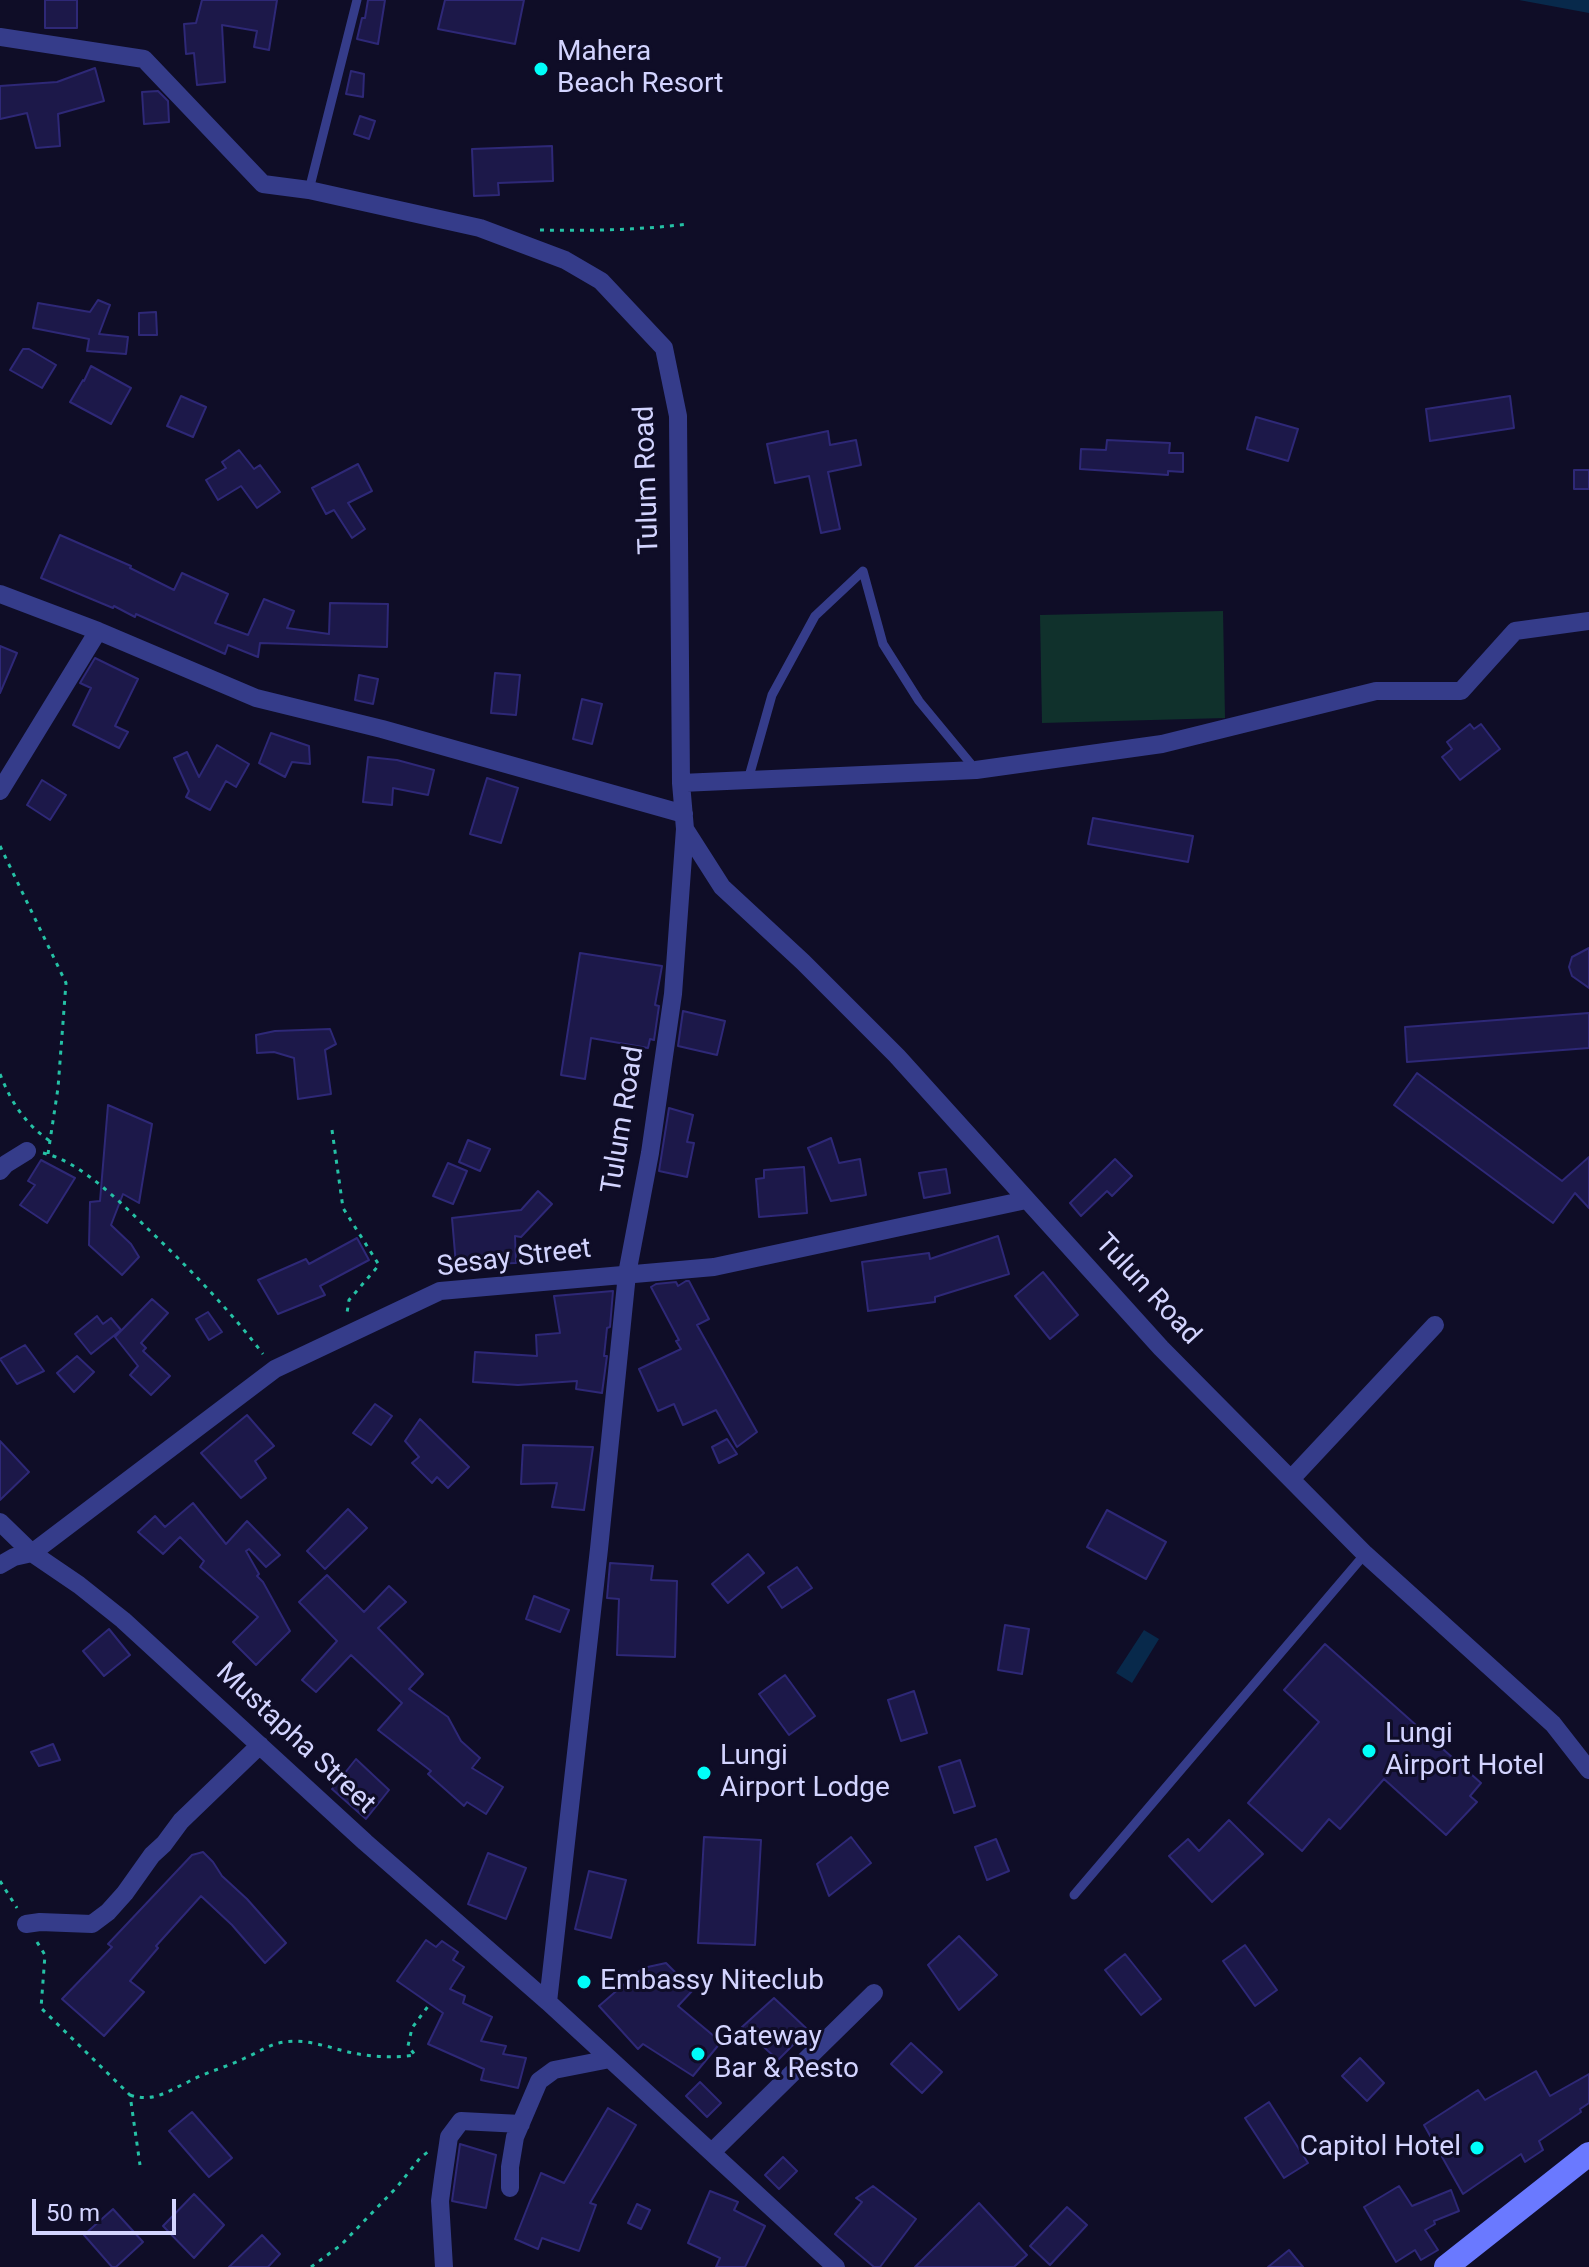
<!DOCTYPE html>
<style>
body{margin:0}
#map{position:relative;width:1589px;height:2267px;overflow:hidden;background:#0f0d27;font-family:Roboto,sans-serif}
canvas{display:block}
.scale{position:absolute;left:32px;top:2199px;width:144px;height:36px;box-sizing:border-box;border:4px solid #d3d4ff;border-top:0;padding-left:10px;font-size:24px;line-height:28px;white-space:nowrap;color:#d3d4ff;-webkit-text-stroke:6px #0f0d27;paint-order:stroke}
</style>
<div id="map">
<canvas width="1589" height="2267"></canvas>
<div class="scale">50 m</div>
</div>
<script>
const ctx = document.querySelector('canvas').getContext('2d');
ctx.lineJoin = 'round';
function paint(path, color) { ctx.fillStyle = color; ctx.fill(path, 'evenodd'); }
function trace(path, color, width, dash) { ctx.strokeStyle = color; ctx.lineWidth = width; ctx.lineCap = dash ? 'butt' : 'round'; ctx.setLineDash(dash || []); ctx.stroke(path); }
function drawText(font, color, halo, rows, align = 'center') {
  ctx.font = font + ' Roboto,sans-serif'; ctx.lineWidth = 6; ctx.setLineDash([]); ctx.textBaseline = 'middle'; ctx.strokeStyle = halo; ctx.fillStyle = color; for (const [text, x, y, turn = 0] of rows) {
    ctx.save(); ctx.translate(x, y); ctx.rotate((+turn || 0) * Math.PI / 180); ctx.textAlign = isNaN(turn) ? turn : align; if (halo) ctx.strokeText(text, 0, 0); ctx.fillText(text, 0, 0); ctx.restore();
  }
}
paint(new Path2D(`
 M1223 611 1225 718 1042 723 1040 615Z`), '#10312c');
paint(new Path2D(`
 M1519 0H1589V13Z
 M1144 1630 1159 1639 1132 1683 1116 1673Z`), '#08294b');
const building = new Path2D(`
 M45 0H77V28H45Z
 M202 0H277L269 50 254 47 257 31 222 25 225 82 197 85 194 53 186 54 184 24 196 23Z
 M368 0H385L378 44 357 39 362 18H365Z
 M445 0H524L515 44 438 29Z
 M95 68 104 101 58 114 60 146 36 148 27 113 0 119V86L57 82Z
 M351 71 364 74 363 97 346 94Z
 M158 91 168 101 169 122 144 124 142 92Z
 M360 116 375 121 369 139 354 134Z
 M552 146 553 181 498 183 499 195 474 196 472 149Z
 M98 300 110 305 99 334 128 337 126 354 87 351 89 339 33 328 38 303 90 312Z
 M156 312 157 335H139V313Z
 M23 349H29L56 365 42 388 10 370Z
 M91 366 131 388 111 424 70 402 83 380 84 381Z
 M181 396 206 407 193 437 167 426Z
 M1510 396 1514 428 1430 441 1426 409Z
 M1256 417 1298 429 1288 461 1247 449Z
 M828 431 830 445 856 440 861 465 828 472 840 529 821 533 809 476 775 483 767 444Z
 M1107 440 1170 443 1169 453H1183V472L1168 471V475L1080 469 1081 449 1106 450Z
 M239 450 254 469 260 465 280 492 257 508 241 486 218 500 206 480 226 468 222 462Z
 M358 464 372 491 348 503 365 529 352 538 334 510 326 514 312 488Z
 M1574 470H1589V489H1574Z
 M60 535 131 566 130 568 174 590 182 573 228 594 215 623 248 635 264 599 294 611 287 628 329 634 330 603 388 604 387 647 260 643 258 657 228 645 225 654 136 614 135 617 114 606 113 608 41 578Z
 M0 646 17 653 0 693Z
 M95 658 138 679 115 726 128 732 119 748 73 725 91 688 80 683Z
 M495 673 520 675 516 715 491 713Z
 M359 675 378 679 373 704 355 700Z
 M582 699 602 704 592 744 573 739Z
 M1470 724 1474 729 1481 724 1500 749 1460 780 1442 757 1452 749 1447 742Z
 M271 733 309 746 310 764 292 762 285 777 259 763Z
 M217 745 249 764 236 787 226 781 210 810 186 797 189 791 174 758 187 752 199 777Z
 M368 757 397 760 434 770 428 795 393 788 392 805 363 802Z
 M487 778 518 788 501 843 470 834Z
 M42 780 66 795 50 820 27 805Z
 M1093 818 1193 836 1188 862 1088 844Z
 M1589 948V988L1572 976 1569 967 1572 957Z
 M580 953 662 966 655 1005 659 1006 654 1040 650 1039 648 1048 591 1038 585 1079 561 1075Z
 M683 1011 725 1021 717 1055 678 1046Z
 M1589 1013V1048L1407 1062 1405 1027Z
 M330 1029 336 1044 325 1050 331 1094 298 1099 294 1058 274 1052 257 1053 256 1035 275 1031Z
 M1417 1073 1562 1181 1589 1157V1208L1575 1193 1553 1223 1394 1105Z
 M108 1105 152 1124 139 1203 123 1194 111 1225 131 1244 139 1257 122 1275 89 1245 90 1202 100 1201Z
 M669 1108 693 1115 687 1142 694 1143 687 1177 659 1171Z
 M831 1138 839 1163 860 1159 866 1195 831 1201 808 1148Z
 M468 1140 490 1149 480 1171 459 1162Z
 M1115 1159 1132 1176 1112 1196 1107 1191 1081 1216 1070 1203Z
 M41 1160 75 1178 47 1223 20 1205 35 1185 28 1181Z
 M448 1163 467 1171 453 1204 433 1196Z
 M804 1167 807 1213 759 1217 756 1179 764 1178V1170Z
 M946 1169 950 1193 924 1198 919 1173Z
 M538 1191 552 1204 521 1237 515 1236 516 1263 456 1265 452 1218 521 1210Z
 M998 1236 1009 1274 935 1297V1302L868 1311 862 1262 929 1253 930 1259Z
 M357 1238 369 1260 320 1286 325 1295 278 1314 258 1280 306 1259 309 1264Z
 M1043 1272 1078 1315 1050 1339 1015 1296Z
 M686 1281H689L709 1319 697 1325 757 1432 737 1447 716 1410 683 1425 674 1404 658 1411 639 1369 681 1349 676 1341 679 1340 651 1287 656 1284 676 1282 678 1286Z
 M613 1291 610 1327 607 1328 604 1356H607L602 1393 576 1389 577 1381 518 1385 473 1382 475 1352 537 1356 536 1335 560 1333 554 1296Z
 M152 1299 168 1313 141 1343 146 1348 143 1351 170 1376 151 1395 130 1375 138 1366 115 1337Z
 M208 1312 222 1332 209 1340 196 1319Z
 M97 1316 103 1324 111 1318 121 1330 91 1354 75 1334Z
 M25 1345 44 1371 17 1384 0 1359Z
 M77 1356 94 1372 74 1392 57 1373Z
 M375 1404 392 1416 371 1445 353 1433Z
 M247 1415 274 1446 255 1461 266 1478 241 1498 201 1453Z
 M420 1419 469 1467 448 1488 437 1477 432 1483 412 1463 419 1457 405 1441Z
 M727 1439 737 1454 719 1463 712 1447Z
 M0 1441 29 1472 0 1500Z
 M523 1445 593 1447 584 1510 552 1507 557 1483 521 1484Z
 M193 1503 226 1544 247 1521 280 1555 266 1567 249 1549 246 1551 259 1574 257 1576 263 1582 290 1631 256 1665 233 1642 258 1617 200 1567 204 1561 180 1537 163 1554 138 1532 155 1516 165 1527Z
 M348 1509 367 1528 325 1569 307 1551Z
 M1107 1510 1166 1542 1146 1579 1087 1547Z
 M748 1554 764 1573 728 1603 712 1584Z
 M610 1563 653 1566 651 1580 677 1581 675 1657 617 1655 619 1599 607 1598Z
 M797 1567 812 1588 782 1608 768 1587Z
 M327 1575 364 1612 389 1586 406 1602 378 1628 423 1674 409 1689 448 1717 461 1741 480 1758 472 1768 503 1787 486 1814 467 1802 464 1806 428 1774 431 1771 378 1730 402 1703 351 1655 316 1692 302 1680 337 1641 299 1602Z
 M534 1596 569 1610 560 1632 526 1619Z
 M1005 1625 1029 1629 1022 1674 998 1670Z
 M109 1629 130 1655 104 1676 83 1651Z
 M1325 1644 1481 1783 1470 1796 1477 1802 1446 1835 1384 1779 1340 1829 1329 1819 1302 1851 1248 1803 1319 1722 1284 1690Z
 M785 1675 815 1716 789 1735 759 1694Z
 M914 1691 927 1733 901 1741 888 1700Z
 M53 1744 60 1760 39 1766 31 1752Z
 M356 1759 389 1790 366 1819 332 1789Z
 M960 1760 975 1806 954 1813 939 1767Z
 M1229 1820 1263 1854 1212 1902 1169 1856 1188 1839 1199 1851Z
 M704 1837 761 1840 755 1945 698 1943Z
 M851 1837 871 1863 829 1896 817 1864Z
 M996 1839 1009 1871 987 1880 975 1847Z
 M203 1852 213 1862 222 1876 247 1899 286 1943 265 1963 232 1925 201 1896 156 1946 158 1948 130 1981 144 1992 104 2036 62 1999 112 1947 108 1944 192 1855Z
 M488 1853 526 1868 506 1919 468 1904Z
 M589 1871 626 1880 611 1938 575 1929Z
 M959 1936 997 1975 959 2010 928 1965Z
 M426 1940 436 1947 442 1941 458 1952 453 1960 464 1967 450 1989 465 1996 463 2003 492 2017 481 2041 506 2046 503 2054 526 2058 518 2088 481 2080 484 2069 428 2044 443 2013 397 1981Z
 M1245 1945 1277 1990 1255 2006 1223 1961Z
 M1125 1954 1161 1999 1141 2015 1105 1970Z
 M666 1963 693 1990 678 2006 721 2042 693 2076 643 2044 638 2049 599 2006 643 1968Z
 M774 1998 808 2030 778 2060 742 2027Z
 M911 2043 942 2072 922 2093 891 2064Z
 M1360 2058 1384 2083 1367 2101 1342 2076Z
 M1536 2071 1550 2096 1589 2074V2103L1580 2109 1581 2112 1539 2141 1543 2150 1525 2162 1521 2154 1463 2194 1424 2125 1478 2090 1485 2100Z
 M700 2082 721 2103 707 2117 686 2096Z
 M1269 2102 1308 2163 1284 2178 1245 2118Z
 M608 2108 636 2125 590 2203 596 2205 579 2251 542 2238 538 2249 515 2239 541 2173 564 2183Z
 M192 2112 232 2158 209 2177 169 2131Z
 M460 2144 496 2155 486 2208 452 2201Z
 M783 2157 797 2171 779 2189 765 2175Z
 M873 2186 916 2219 880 2267H874L835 2234 862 2202 856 2198Z
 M1399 2186 1412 2206 1451 2190 1459 2211 1434 2221 1435 2224 1425 2230 1438 2250 1421 2260 1415 2250 1396 2262 1364 2207Z
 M710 2191 738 2202 734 2210 765 2226 745 2267H716L720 2258 688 2243Z
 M194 2194 224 2225 194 2258 163 2226Z
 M979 2203 1027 2255 1014 2267H915Z
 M637 2204 650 2210 641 2229 628 2223Z
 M1067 2207 1087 2225 1050 2265 1030 2246Z
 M113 2209 143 2242 116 2267H112L84 2235Z
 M262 2235 280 2254 268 2267H229Z
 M1289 2250 1303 2267H1268Z`);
paint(building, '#1c1849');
trace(building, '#2e2877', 2);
trace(new Path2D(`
 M540 230C589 231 639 230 688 224
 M0 846 66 983 58 1088 48 1154
 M0 1074C11 1102 25 1124 50 1141
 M332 1130 343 1208 379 1265 349 1300 347 1313
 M43 1153C80 1161 121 1203 147 1228 188 1267 228 1308 263 1354
 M0 1881 17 1908
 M37 1942 45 1955 41 2008 130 2095 140 2165
 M130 2095C153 2103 168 2091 188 2082 206 2072 227 2067 245 2058 257 2053 267 2046 279 2043 305 2037 329 2048 353 2053 373 2057 395 2058 415 2055L408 2046 412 2028 429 2005
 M311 2267 341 2245 397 2187 420 2158 429 2151`), '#25c1a5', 3, [4, 6]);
trace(new Path2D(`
 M309 190 357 0
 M748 780 772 695 815 616 863 571 883 644 919 701 976 770
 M1074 1895 1365 1554`), '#353c8a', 9);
trace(new Path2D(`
 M0 37 144 59 263 184 309 190 480 228 565 260 601 281 664 348 678 416 681 783 685 829 673 994 650 1153 627 1274 599 1549 548 2002
 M0 594 98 631 256 698 382 729 684 814
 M681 783 976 770 1162 744 1376 691H1461L1515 631 1589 621
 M0 791 98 631
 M685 829 722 887 803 962 897 1056 1161 1348 1365 1554 1553 1724 1589 1770
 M0 1171 6 1164 27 1151
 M1291 1479 1435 1325
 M0 1522 32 1553 79 1585 123 1620 365 1842 548 2002 836 2267
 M0 1565 14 1557 32 1553 275 1369 440 1291 714 1267 1026 1200
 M26 1924 40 1922 92 1924 108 1912 125 1893 152 1855 164 1844 181 1821 260 1745
 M712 2152 874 1993
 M510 2188V2167L515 2137 539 2081 554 2070 610 2059
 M444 2267 440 2201 443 2178 449 2137 461 2121 521 2124`), '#353c8a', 18);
trace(new Path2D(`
 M1446 2267 1589 2154`), '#6a79ff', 24);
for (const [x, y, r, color] of [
 [541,69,8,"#00fef9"],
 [1369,1751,8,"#00fef9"],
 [704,1773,8,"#00fef9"],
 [584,1982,8,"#00fef9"],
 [698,2054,8,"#00fef9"],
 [1477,2148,8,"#00fef9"]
]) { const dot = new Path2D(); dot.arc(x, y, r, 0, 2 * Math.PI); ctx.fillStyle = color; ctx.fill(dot); trace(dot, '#0f0d27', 3); }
drawText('28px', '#d3d4ff', '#0f0d27', [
 ["Mahera",557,53],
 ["Beach Resort",557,85],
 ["Lungi",1385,1735],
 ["Airport Hotel",1385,1767],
 ["Lungi",720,1757],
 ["Airport Lodge",720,1789],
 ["Embassy Niteclub",600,1982],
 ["Gateway",714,2038],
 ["Bar & Resto",714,2070],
 ["Capitol Hotel",1461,2148,"right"]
], 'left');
drawText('28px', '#d3d4ff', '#0f0d27', [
 ["Tulum Road",648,480,-92],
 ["Tulum Road",624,1120,-81],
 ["Sesay Street",514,1259,-7],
 ["Tulun Road",1147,1290,47],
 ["Mustapha Street",295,1739,43]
]);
</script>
